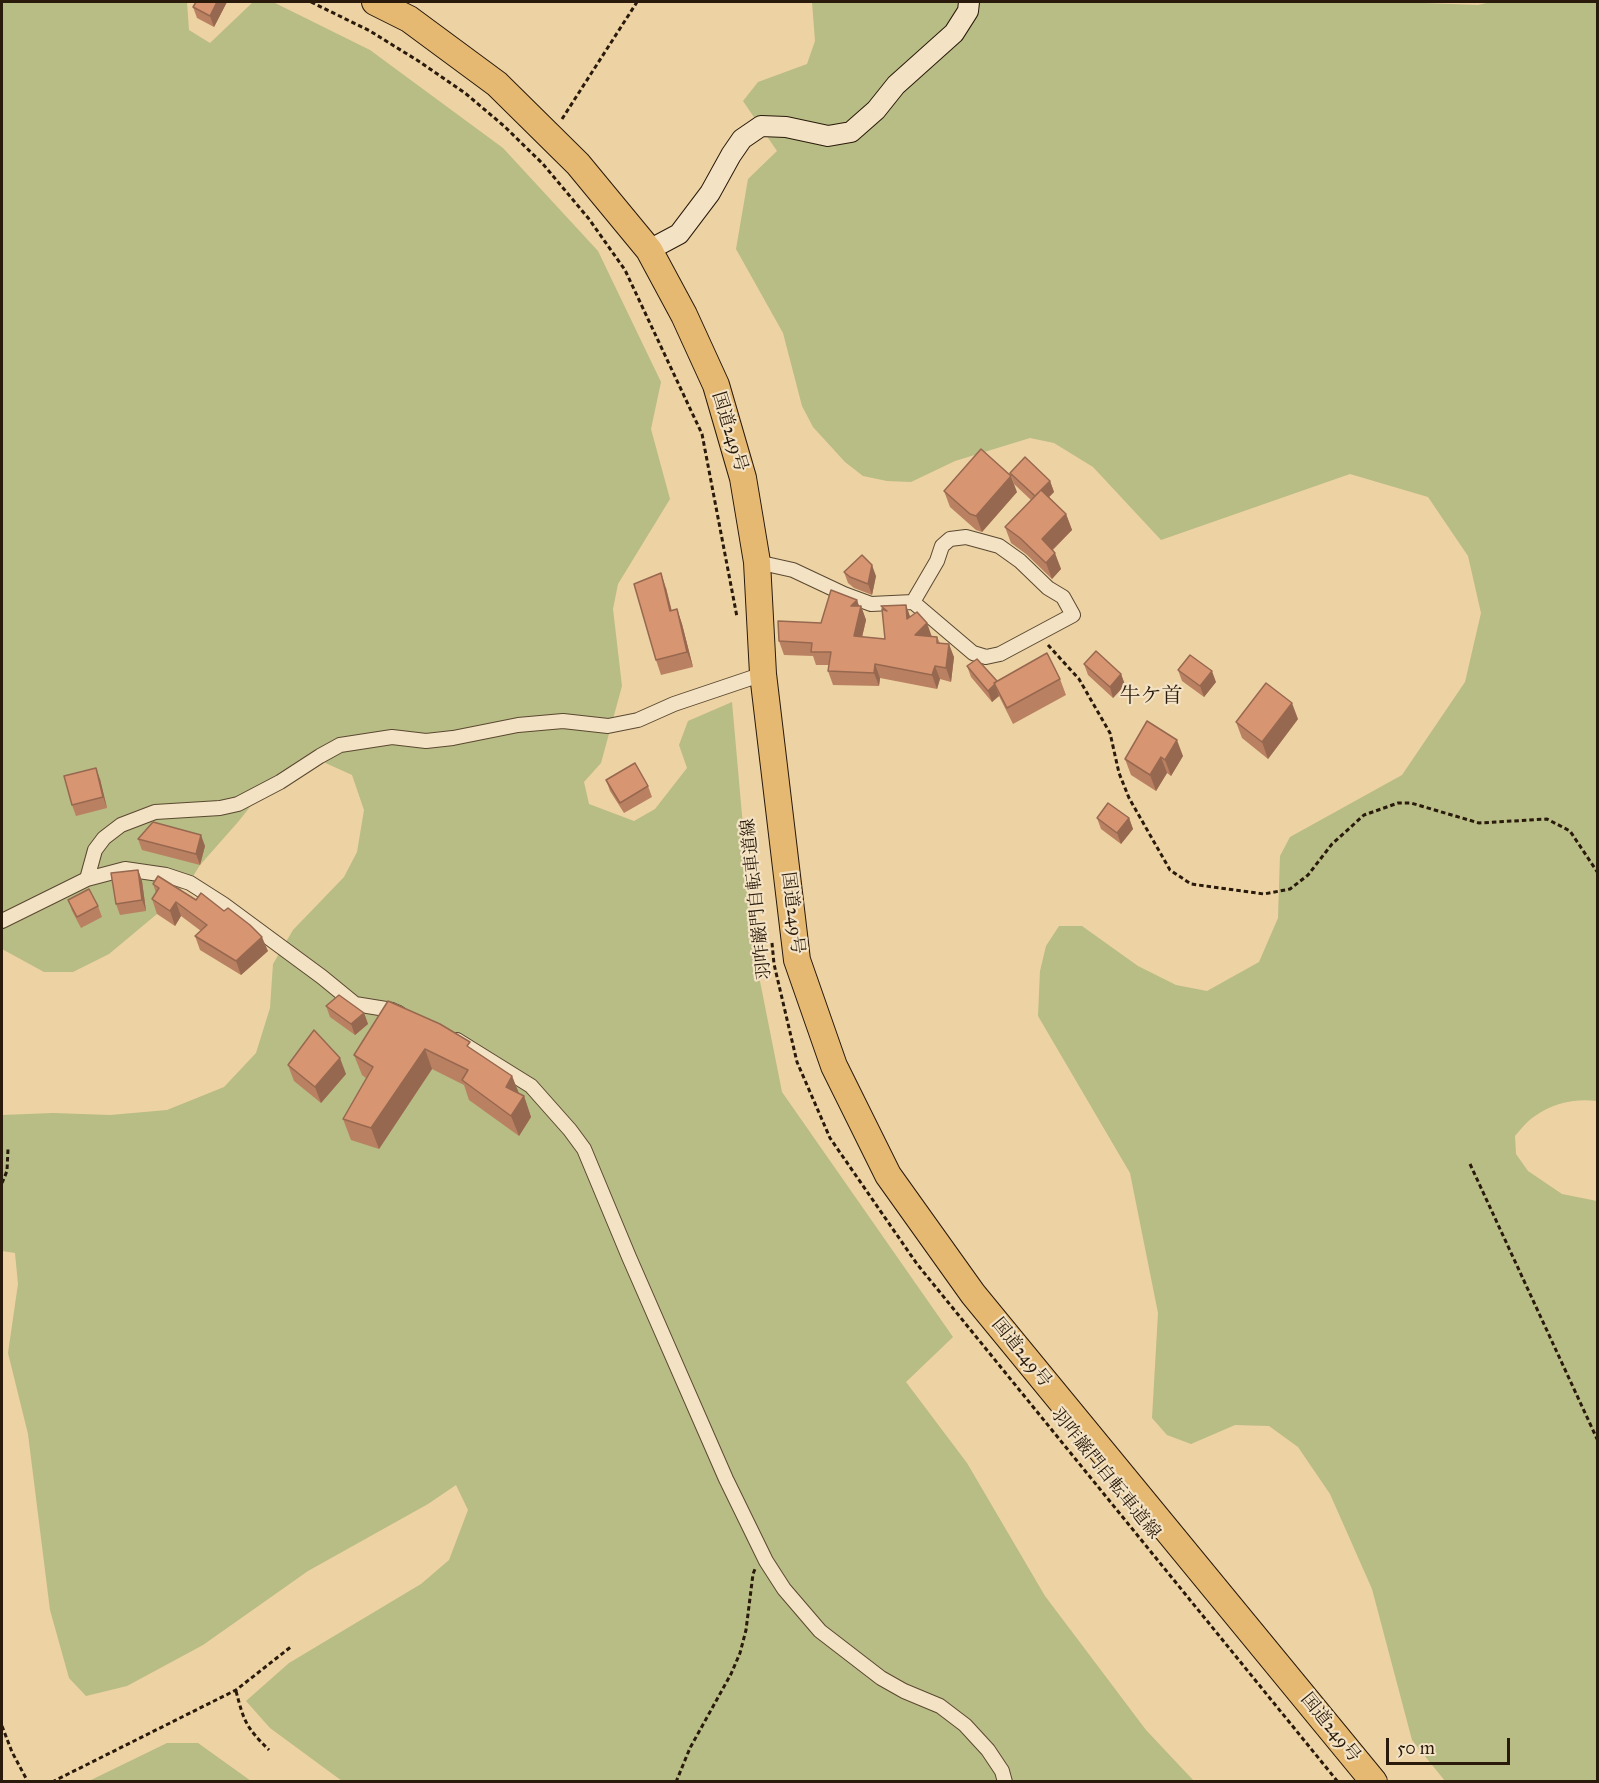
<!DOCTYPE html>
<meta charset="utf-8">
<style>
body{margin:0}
#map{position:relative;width:1599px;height:1783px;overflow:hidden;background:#edd2a3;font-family:"IM FELL Great Primer",serif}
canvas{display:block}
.frame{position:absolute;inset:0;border:3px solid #291a0b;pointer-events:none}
.scale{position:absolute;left:1386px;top:1738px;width:124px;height:27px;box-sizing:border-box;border:3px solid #291a0b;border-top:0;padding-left:8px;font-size:18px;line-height:21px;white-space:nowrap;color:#291a0b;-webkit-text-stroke:4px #f3e2c3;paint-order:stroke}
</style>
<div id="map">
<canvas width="1599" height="1783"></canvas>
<div class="frame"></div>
<div class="scale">50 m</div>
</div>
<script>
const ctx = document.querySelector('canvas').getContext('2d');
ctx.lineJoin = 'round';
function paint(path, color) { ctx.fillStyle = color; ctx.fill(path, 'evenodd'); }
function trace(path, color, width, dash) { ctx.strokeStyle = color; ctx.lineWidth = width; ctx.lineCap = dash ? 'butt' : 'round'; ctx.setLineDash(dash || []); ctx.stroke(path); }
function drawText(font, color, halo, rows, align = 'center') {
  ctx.font = font + ' "IM FELL Great Primer","Noto Serif JP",serif'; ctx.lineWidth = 4.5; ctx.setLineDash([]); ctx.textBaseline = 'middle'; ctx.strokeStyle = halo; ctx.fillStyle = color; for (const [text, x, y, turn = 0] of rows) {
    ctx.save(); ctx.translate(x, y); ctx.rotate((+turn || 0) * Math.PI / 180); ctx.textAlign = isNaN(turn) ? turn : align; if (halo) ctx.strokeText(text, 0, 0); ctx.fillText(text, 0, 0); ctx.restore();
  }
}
paint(new Path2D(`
 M2 2H187L189 30 210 43 253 2H273L370 50 503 148 598 251 661 382 651 429 670 499 618 584 613 609 622 686 601 763 584 782 589 804 634 821 655 809 687 768 679 745 688 721 732 702 754 951 782 1092 953 1337 906 1382 967 1463 1045 1596 1146 1730 1194 1781H342L270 1728 246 1701 289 1663 421 1584 449 1560 468 1510 456 1485 428 1504 308 1571 203 1645 127 1686 86 1696 69 1678 50 1610 28 1434 8 1353 18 1284 15 1253 2 1251V1115L53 1113 110 1115 167 1110 224 1087 256 1053 270 1008 273 964 293 930 344 877 357 852 364 810 352 775 310 756 269 783 238 822 200 865 192 878 157 914 109 954 73 972H44L2 949Z
 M812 2H1396L1478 5 1491 2H1597V1101C1576 1098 1552 1103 1535 1116 1527 1121 1521 1129 1515 1136L1516 1154 1528 1171 1562 1194 1597 1201V1781H1445L1412 1740 1372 1589 1330 1494 1298 1447 1269 1426 1235 1425 1191 1444 1167 1435 1152 1418 1158 1313 1130 1173 1038 1016 1040 971 1046 946 1059 926H1082L1138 966 1176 985 1207 991 1259 962 1278 918 1280 856 1290 837 1402 775 1465 682 1481 613 1468 556 1428 497 1350 474 1161 540 1093 467 1054 443 1030 438 955 461 911 482 887 481 863 476 845 462 813 427 802 406 783 333 736 249 748 179 777 151 743 101 758 82 807 64 815 41Z
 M167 1743H198L251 1781H89Z`), '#b8bc85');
const street = new Path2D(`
 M757 562 793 570 844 594 871 604 913 602 973 653 986 657 1000 654 1073 615 1063 597 1048 588 1020 561 999 546 966 537 950 539 942 546 937 561 913 602
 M87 879 95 850 104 838 121 825 155 812 220 808 238 804 280 782 320 756 340 745 392 737 426 741 453 738 518 725 563 721 608 726 638 720 674 704 763 674
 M2 921 87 879 125 869 166 875 190 883 223 904 322 977 355 1004 392 1010 399 1013
 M457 1040 531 1086 570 1130 584 1149 629 1257 726 1479 766 1561 784 1589 820 1631 881 1678 904 1691 940 1706 965 1725 988 1750 1002 1771 1005 1782`);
const secondary = new Path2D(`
 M649 250 679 234 710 193 731 155 742 139 761 126 786 127 828 136 851 132 876 110 896 85 954 33 968 11 969 2`);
const highway = new Path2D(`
 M375 2 409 19 497 84 578 164 649 250 684 315 716 385 743 478 757 562 763 674 797 960 834 1066 888 1175 973 1294 1374 1782`);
trace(street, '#5a4831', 16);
trace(secondary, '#291a0b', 22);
trace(highway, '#291a0b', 28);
trace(new Path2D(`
 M311 2 370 31 420 62 465 93 504 126 543 164 589 219 625 270 702 434 737 617
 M562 119 637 2
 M1048 645 1079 679 1110 733 1119 773 1129 798 1170 870 1191 884 1264 894 1290 889 1308 875 1332 844 1364 815 1398 803H1411L1479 823 1547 819 1570 831 1598 873
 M772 943 774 964 797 1062 830 1138 917 1264 1338 1782
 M1470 1164 1598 1441
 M2 1183 7 1171 8 1149
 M236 1691C244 1722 246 1727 269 1750
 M2 1726 12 1752 28 1782
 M52 1782 236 1690 292 1646
 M676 1782 690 1748 731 1674 740 1653 746 1630 753 1574 755 1569`), '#291a0b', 3, [4.5, 3]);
trace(street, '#f3e2c3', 14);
trace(secondary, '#f3e2c3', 20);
trace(highway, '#e6b972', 26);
paint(new Path2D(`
 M227 2 214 27 197 18 193 7Z
 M1010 473 1050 481 1054 492 1049 497 1066 514 1072 530 1053 550 1061 569 1052 579 1026 554 1011 543 1005 527 1031 500 1014 484Z
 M944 491 1017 492 982 532 976 530 950 507Z
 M844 572 876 576 872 595 854 588 848 583Z
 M666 588 672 611 677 609 682 624 693 667 661 675 656 660Z
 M857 600 859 606H861L866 620 862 637 885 639 883 610 881 606 906 605 910 617 932 636 937 637 940 643 954 657 951 682 940 679 937 689 880 678 879 686 833 685 828 671 829 665H816L813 656 784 655 779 641 821 623Z
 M1084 664 1121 674 1125 685 1113 698 1088 675Z
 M967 666 997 681 1060 679 1066 695 1013 724 999 696 992 702 971 677Z
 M1178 670 1216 682 1204 697 1182 681Z
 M1298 719 1268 759 1242 738 1236 722Z
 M1183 756 1171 776 1167 773 1156 791 1131 775 1125 759Z
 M100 779 107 808 76 816 72 805Z
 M606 780 648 786 652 797 624 813 610 791Z
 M1097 818H1129L1133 829 1121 844 1101 829Z
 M138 839 205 846 200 865 142 850Z
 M138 870 142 881 146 911 120 915 116 904Z
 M153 884 268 951 241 975 200 950 195 936 201 931 181 916 175 926 157 914 152 899 156 893Z
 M68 900 98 906 102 917 81 928 72 911Z
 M388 1001 472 1049 512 1076 519 1094 524 1096 531 1117 519 1136 469 1100 464 1085 432 1069 379 1149 351 1140 343 1119 366 1078 362 1075 354 1055Z
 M326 1006 364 1013 368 1024 355 1035 330 1017Z
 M288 1065 346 1074 321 1103 294 1081Z`), '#ba8062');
paint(new Path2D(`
 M217 2H227L214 27 210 16Z
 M1011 476 1017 492 982 532 976 516Z
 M1050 481 1054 492 1039 507 1035 496Z
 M1066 514 1072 530 1047 555 1042 539Z
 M1055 553 1061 569 1052 579 1046 563Z
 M872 565 876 576 872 595 868 584Z
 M661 573 666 588 675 626 670 611Z
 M857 600 860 609 861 606 866 620 859 650 854 636 851 606Z
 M906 605 911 619H907Z
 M677 609 682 624 693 667 687 652Z
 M927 623 932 637 915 635Z
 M949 644 954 657 951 682 946 668Z
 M875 664 880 678 879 686 874 673Z
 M935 666 940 679 937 689 932 675Z
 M1212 671 1216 682 1204 697 1200 686Z
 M1121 674 1125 685 1113 698 1110 687Z
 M995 685 999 696 992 702 988 691Z
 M1292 703 1298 719 1268 759 1262 742Z
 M1177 740 1183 756 1171 776 1165 760Z
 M1161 757 1167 773 1156 791 1150 775Z
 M96 768 100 779 107 808 103 797Z
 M1129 818 1133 829 1121 844 1117 833Z
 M201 835 205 846 200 865 196 854Z
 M138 870 142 881 146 911 142 900Z
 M176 902 181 916 175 926 170 911Z
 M262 937 268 951 241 975 236 961Z
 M364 1013 368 1024 355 1035 351 1024Z
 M425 1049 432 1069 379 1149 371 1128Z
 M340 1058 346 1074 321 1103 315 1087Z
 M512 1076 520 1096 506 1087Z
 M524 1096 531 1117 519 1136 511 1116Z`), '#976850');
const building = new Path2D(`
 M196 2H217L210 16 193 7Z
 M981 449 1011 476 976 516 970 514 944 491Z
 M1025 457 1050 481 1035 496 1010 473Z
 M1041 490 1066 514 1042 539 1055 553 1046 563 1020 538 1005 527Z
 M862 555 872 565 868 584 850 577 844 572Z
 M661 573 670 611 677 609 687 652 656 660 634 584Z
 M831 590 857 600 851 606H861L854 636 885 639 882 609 887 611 881 606 906 605 907 619 917 612 927 623 915 635 937 637V643L949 644 946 668 935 666 932 675 875 664 874 673 828 671 831 652H811L812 643 779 641 778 621 821 623Z
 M1096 651 1121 674 1110 687 1084 664Z
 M1047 653 1060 679 1007 708 994 683Z
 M1190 655 1212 671 1200 686 1178 670Z
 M977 659 997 681 994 683 995 684 988 691 967 666Z
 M1266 683 1292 703 1262 742 1236 722Z
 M1147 721 1177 740 1165 760 1161 757 1150 775 1125 759Z
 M635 763 648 786 620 803 606 780Z
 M96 768 103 797 72 805 64 776Z
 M1108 803 1129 818 1117 833 1097 818Z
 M153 822 201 835 196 854 138 839Z
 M138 870 142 900 116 904 111 873Z
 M158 876 196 900 201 893 224 911 228 908 250 925 262 937 236 961 195 936 207 925 176 902 170 911 152 899 159 888 153 884Z
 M89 889 98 906 77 917 68 900Z
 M339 995 364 1013 351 1024 326 1006Z
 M388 1001 440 1024 470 1042 467 1046 512 1076 506 1087 524 1096 511 1116 462 1080 468 1070 425 1049 371 1128 343 1119 373 1067 354 1055Z
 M314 1030 340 1058 315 1087 288 1065Z`);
paint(building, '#d89572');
trace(building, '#976850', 1.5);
drawText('18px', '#291a0b', '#f3e2c3', [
 ["国道249号",729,432,73],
 ["羽咋巌門自転車道線",757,899,-96],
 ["国道249号",792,913,83],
 ["国道249号",1021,1353,51],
 ["羽咋巌門自転車道線",1105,1474,51],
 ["国道249号",1330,1728,51]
]);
drawText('21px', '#291a0b', '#f3e2c3', [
 ["牛ケ首",1151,697]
]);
</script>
